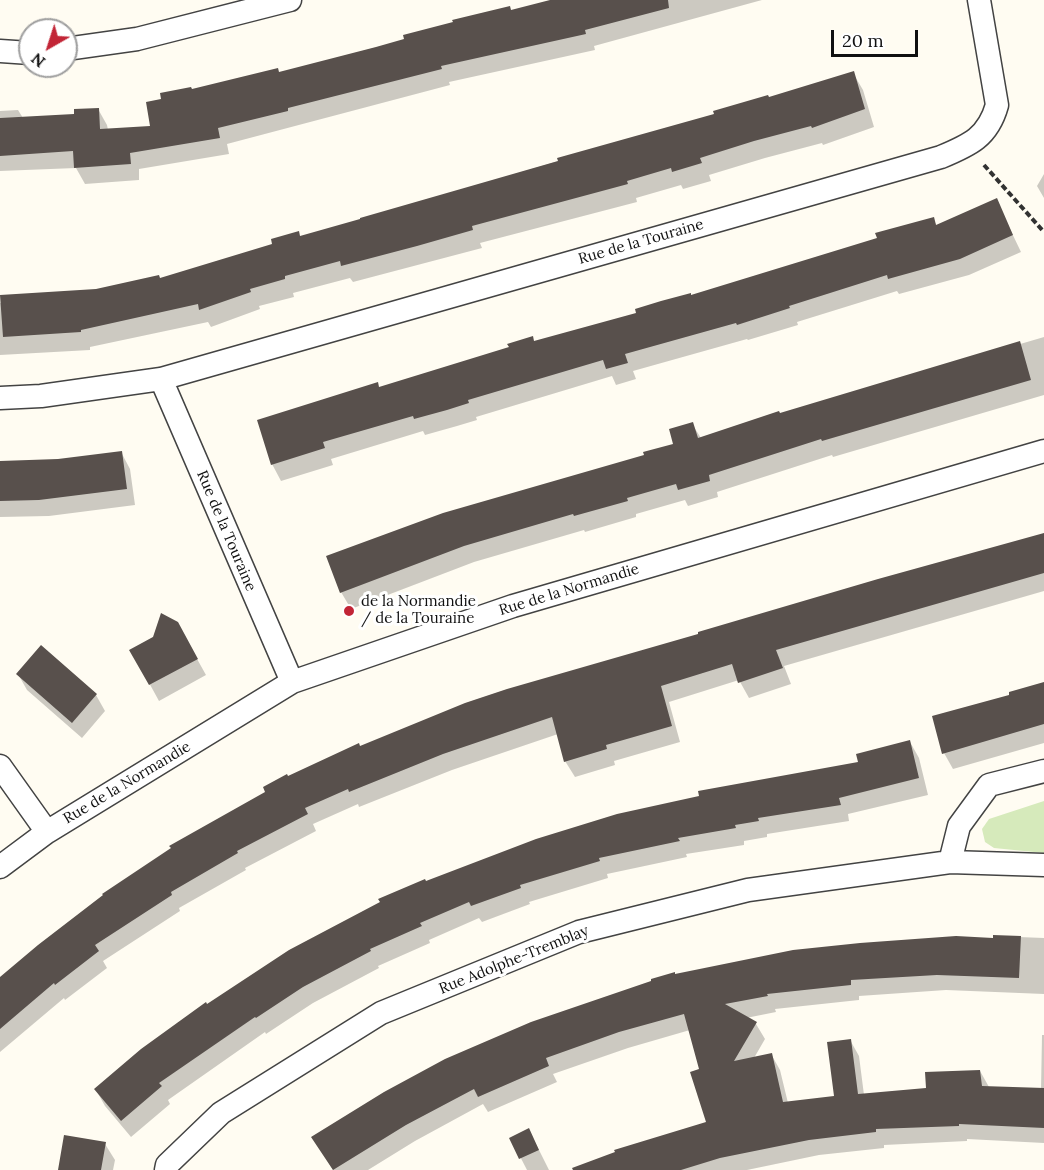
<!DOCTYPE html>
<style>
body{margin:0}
#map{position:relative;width:1044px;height:1170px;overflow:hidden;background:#fffcf2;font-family:Lora,serif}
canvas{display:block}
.north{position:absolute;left:18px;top:18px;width:60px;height:60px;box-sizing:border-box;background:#fff;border:2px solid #9f9f9f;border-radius:50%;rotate:219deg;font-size:16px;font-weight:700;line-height:24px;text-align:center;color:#101010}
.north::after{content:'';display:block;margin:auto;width:21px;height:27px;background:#c22536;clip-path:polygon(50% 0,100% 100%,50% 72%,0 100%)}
.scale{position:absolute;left:831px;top:30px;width:87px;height:27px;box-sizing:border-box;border:3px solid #101010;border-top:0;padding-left:8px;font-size:18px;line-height:21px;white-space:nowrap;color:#101010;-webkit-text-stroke:4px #fff;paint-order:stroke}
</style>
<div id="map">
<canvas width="1044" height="1170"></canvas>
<div class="north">N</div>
<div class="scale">20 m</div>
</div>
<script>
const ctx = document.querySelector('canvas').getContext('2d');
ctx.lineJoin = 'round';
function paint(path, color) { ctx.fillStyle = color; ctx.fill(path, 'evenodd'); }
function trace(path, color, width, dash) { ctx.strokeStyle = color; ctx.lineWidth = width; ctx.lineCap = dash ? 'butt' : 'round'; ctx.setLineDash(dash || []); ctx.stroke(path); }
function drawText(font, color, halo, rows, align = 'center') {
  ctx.font = font + ' Lora,serif'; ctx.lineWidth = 6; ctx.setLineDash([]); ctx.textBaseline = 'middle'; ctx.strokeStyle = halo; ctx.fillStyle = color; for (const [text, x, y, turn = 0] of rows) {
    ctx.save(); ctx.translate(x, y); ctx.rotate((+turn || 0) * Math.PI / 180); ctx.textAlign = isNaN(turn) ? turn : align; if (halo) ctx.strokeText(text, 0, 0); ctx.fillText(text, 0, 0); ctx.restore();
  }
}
paint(new Path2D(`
 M1044 801V853L994 848 985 842 982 829 989 819Z`), '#d6eabb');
paint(new Path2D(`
 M556 0H762L594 46 595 50 449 82 450 85 227 144 229 154 139 169V180L85 184 76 168 0 171V111L18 110 23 118 76 116 98 109 107 125 108 130 152 127 214 85 279 73Z
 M853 73 863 90 874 127 823 145 822 143 765 158 709 175 711 181 683 189 681 185 636 198 637 202 480 243 482 248 353 282 350 278 293 293 294 297 259 306 260 309 211 327 208 322 90 347V350L0 355V303L96 291 160 280Z
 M1044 174V198L1037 186Z
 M996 200 1021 252 969 275 899 294 897 291 797 322 798 325 748 340 747 339 633 371 636 379 616 385 612 376 476 417 477 420 457 426 425 435 423 431 331 459 333 465 281 481 272 464 380 389 638 314 879 239 933 219 937 226Z
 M1044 337V395L833 457 832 455 717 492 718 497 688 506 685 500 636 514V517L585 532 584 530 474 562 351 609 341 592 675 445 692 424 701 438Z
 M121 452 130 469 135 505 49 516 0 517V462L58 461Z
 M1044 533V591L784 666 791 684 749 698 739 680 669 702 680 742 614 761 615 765 575 777 565 761 558 734 452 770 359 807 358 804 313 824 316 831 245 868 246 870 179 908 180 911 103 961 107 968 65 1000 64 998 0 1052V979L287 778 360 747 1042 535Z
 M177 623 206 675 159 701 131 650Z
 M18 674 96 695 105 711 82 738 27 690Z
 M1044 684V743L953 769 944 753 1011 696Z
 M910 742 919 758 928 795 848 814 849 821 767 834V837L744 841V845L686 854 687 857 607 874 608 878 529 902 530 904 482 922 479 918 429 940 430 943 378 966 379 968 313 1003 266 1034 265 1032 168 1100 170 1104 131 1137 105 1106 96 1090 207 1006 426 883 860 764Z
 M994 936 1044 938V994L946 990 859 996V1000L775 1009 776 1012 746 1018 756 1024 765 1039 754 1058 771 1054 780 1070 788 1103 836 1098 850 1040 859 1056 864 1095 927 1089 980 1071 989 1087 1041 1090 1042 1035H1044V1143L967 1139V1141L884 1145V1148L819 1155 747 1170H572L617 1153 708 1123 701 1070 690 1030 628 1048 553 1074 557 1082 488 1112 483 1104 415 1141 368 1170H333L313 1137 446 1060 994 940Z
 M528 1130 537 1146 549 1170H527L511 1139Z
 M105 1144 115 1160 113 1170H59Z`), '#0003');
paint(new Path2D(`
 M550 0H668L669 8 585 30 586 34 441 66 442 69 288 108V111L218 128 220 138 130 153 131 164 74 168 73 151 0 156V118L74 114V109L99 108 100 129 150 126 146 102 161 99 160 93 191 87 192 89 278 68 279 72 376 47 404 39 403 35 453 22 452 20 510 6 511 10Z
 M854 71 865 109 812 128 811 126 754 141 700 158 702 163 672 172 671 168 627 181 628 184 472 226 473 230 417 246 341 266 340 261 285 276V279L250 289 251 292 199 310 198 304 81 330V332L3 337 0 295 96 289 159 275 160 278 272 244 271 239 299 231 300 236 360 219V218L558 161 557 158 714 114 713 111 768 95 769 97Z
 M997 198 1013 235 960 259 888 279 887 275 789 306 790 308 737 325 736 323 625 354 628 363 606 369 603 360 468 400 469 403 447 410 414 419 413 416 323 442 325 448 271 465 257 420 378 382 379 387 509 347 507 344 533 336 534 341 636 313 635 309 661 301 691 293V295L877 238 875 233 934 217 936 225Z
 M1020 341 1031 380 822 441 821 439 709 475 710 481 678 490 676 484 627 498 628 501 574 516 573 514 464 546 340 593 326 556 443 513 644 455 643 452 673 444 669 429 693 422 698 438 779 411 780 413Z
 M122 451 127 489 39 500 0 501V461L58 459Z
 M1044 533V573L776 650 783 668 738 683 732 664 661 686 672 726 606 745 607 749 564 762 552 717 443 754 349 792 348 789 305 808 308 814 237 851 238 853 171 892 172 895 95 945 99 951 55 985 54 983 0 1029V977L38 945 103 895 102 894 171 848 169 846 265 792 263 787 287 774 288 776 359 743 360 746 465 703 507 689 698 634V632L878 579Z
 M161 613 178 622 198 659 149 685 129 650 153 637Z
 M41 645 97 694 72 723 16 674Z
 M1044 682V724L942 754 932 716 1009 695V692Z
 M910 740 919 778 839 798 841 805 758 818 759 821 735 825 736 828 678 838 680 841 599 858 600 861 520 885 521 888 471 906 469 902 420 923 422 926 370 949 371 951 303 987 256 1018 255 1017 159 1083 162 1086 121 1121 94 1089 141 1049 206 1002 207 1004 289 950 380 902 378 899 425 879 426 881 536 839 617 814 699 796 698 791 858 762 856 754Z
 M993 935 1021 936 1019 978 937 975 851 980V985L767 994 768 996 725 1004 757 1022 734 1061 772 1053 783 1102 834 1096 827 1042 851 1039 858 1094 926 1088 925 1072 980 1070 982 1086 1044 1088V1128L959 1124V1126L876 1129V1132L809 1140 720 1158 681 1170H573L572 1168 615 1152 614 1150 706 1122 690 1072 699 1069 684 1014 619 1032 546 1058 549 1066 478 1097 474 1089 406 1125 333 1170 311 1137 384 1092 445 1059 531 1022 651 981V979L675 972V974L793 950 860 943 956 936 993 938Z
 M529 1128 539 1150 519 1159 509 1138Z
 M64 1135 106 1142 101 1170H58Z`), '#58504c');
const street = new Path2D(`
 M66 49 137 39 290 0
 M0 51 30 53
 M161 379 292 682
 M0 398 41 396 161 379 941 157C970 145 988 137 997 105L979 0
 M0 766 47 832
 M950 862 959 826 989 785 1044 771
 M0 867 47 832 292 682 513 606 1044 451
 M166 1170 167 1165 221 1113 381 1013 579 932 748 890 950 862 1044 865`);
trace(street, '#434343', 25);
trace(new Path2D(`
 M984 165 1044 232`), '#323232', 4, [6, 3]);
trace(street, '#fff', 22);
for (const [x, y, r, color] of [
 [349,611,6,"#c22536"]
]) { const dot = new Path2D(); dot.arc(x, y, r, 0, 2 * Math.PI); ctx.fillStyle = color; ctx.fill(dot); trace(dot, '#fff', 2); }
drawText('15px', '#101010', '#fff', [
 ["Rue de la Touraine",641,242,-16],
 ["Rue de la Touraine",226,531,67],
 ["Rue de la Normandie",569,590,-17],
 ["Rue de la Normandie",127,783,-31],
 ["Rue Adolphe-Tremblay",514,960,-22]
]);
drawText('15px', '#101010', '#fff', [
 ["de la Normandie",361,602],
 ["/ de la Touraine",361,619]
], 'left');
</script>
